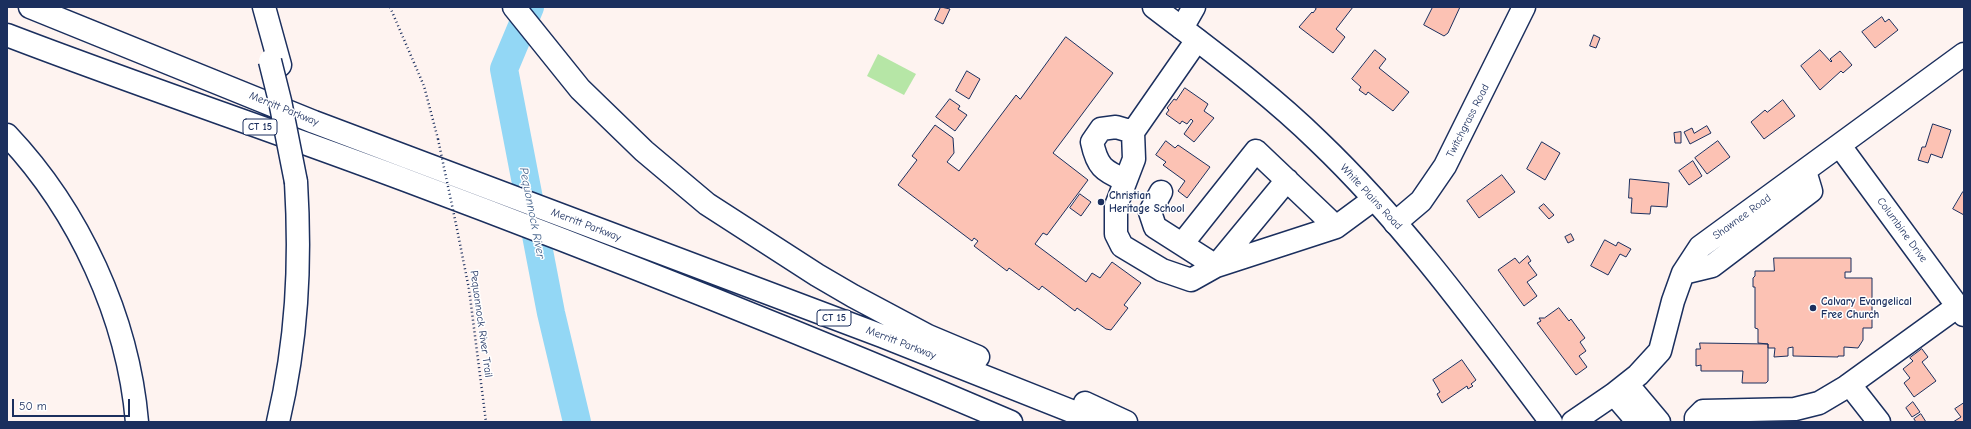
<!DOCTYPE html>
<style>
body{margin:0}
#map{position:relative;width:1971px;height:429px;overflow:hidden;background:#fef3f0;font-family:"Comic Neue",sans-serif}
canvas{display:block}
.frame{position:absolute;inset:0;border:8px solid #1b2f5e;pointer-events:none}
.scale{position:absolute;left:12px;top:399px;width:118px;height:18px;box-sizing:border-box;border:2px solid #1b2f5e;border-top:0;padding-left:5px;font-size:12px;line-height:14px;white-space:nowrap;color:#1b2f5e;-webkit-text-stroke:3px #fff;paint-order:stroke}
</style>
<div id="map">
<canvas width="1971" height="429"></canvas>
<div class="frame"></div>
<div class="scale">50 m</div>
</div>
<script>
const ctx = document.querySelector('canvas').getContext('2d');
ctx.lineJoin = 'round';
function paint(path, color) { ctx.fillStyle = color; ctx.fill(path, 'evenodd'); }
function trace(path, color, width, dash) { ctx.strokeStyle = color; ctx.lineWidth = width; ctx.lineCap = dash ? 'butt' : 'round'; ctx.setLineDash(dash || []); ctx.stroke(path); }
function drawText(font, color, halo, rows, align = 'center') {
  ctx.font = font + ' "Comic Neue",sans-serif'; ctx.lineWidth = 3; ctx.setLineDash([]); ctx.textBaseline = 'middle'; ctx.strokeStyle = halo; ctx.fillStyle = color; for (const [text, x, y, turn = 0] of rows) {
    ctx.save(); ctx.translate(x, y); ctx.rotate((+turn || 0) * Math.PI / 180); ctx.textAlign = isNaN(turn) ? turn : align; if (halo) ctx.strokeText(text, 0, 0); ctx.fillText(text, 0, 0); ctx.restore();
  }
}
paint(new Path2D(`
 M878 54 916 74 904 95 867 76Z`), '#b6e6a6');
trace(new Path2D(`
 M530 7 504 69 551 313 577 422`), '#93d7f5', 28);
const building = new Path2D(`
 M941 7 950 9 943 24 935 20Z
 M1314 7H1353L1336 29 1345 37 1333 53 1299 27 1312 12 1313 13 1316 9Z
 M1433 7H1460L1448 33 1444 36 1424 25Z
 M1882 17 1885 22 1889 19 1898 30 1875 48 1862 32Z
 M1594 35 1600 38 1596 48 1590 46Z
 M1066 37 1113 73 1053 153 1088 180 1047 235 1043 233 1035 244 1086 282 1092 273 1100 278 1112 262 1141 283 1124 305 1128 308 1111 330 1106 329 1077 308 1075 311 1042 286 1039 290 1009 268 1007 271 974 246 978 241 974 238 972 241 898 185 917 160 912 156 935 125 953 138 954 153 947 162 959 171 1016 95 1020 99Z
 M1375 50 1386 59 1379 68 1409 92 1393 111 1368 92 1366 95 1359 90 1361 87 1352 79Z
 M1820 50 1831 62 1832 61 1830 59 1840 51 1852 65 1843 73 1841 71 1820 90 1801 66Z
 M967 71 980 79 969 99 956 91Z
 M1185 88 1208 104 1204 111 1214 118 1194 142 1184 134 1193 121 1191 119 1187 124 1182 121 1180 124 1166 114 1169 110 1167 108 1174 99 1176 100Z
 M950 99 960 106 958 109 967 115 955 131 936 117Z
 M1783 100 1795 116 1764 139 1751 122 1765 110 1767 112Z
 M1933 124 1951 130 1942 158 1931 154 1928 163 1918 160 1922 147H1925Z
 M1707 126 1711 133 1690 144 1684 132 1692 128 1694 133Z
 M1681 132V143H1675L1674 133Z
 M1166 141 1175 148 1178 145 1210 167 1187 198 1178 191 1185 181 1163 165 1166 162 1156 155Z
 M1718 141 1730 157 1707 174 1695 158Z
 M1542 142 1560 153 1545 180 1527 169Z
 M1693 161 1702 176 1689 185 1679 171Z
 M1502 175 1515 192 1479 218 1467 201Z
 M1630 179 1669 183 1667 207 1651 206 1650 214 1631 213 1632 198H1629Z
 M1963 192 1964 193V215L1953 209Z
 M1080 194 1091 202 1081 216 1070 208Z
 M1544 204 1554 215 1549 219 1539 208Z
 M1571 234 1574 240 1568 243 1565 237Z
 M1605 240 1616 246 1618 242 1631 249 1626 257 1620 254 1608 275 1591 266Z
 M1528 256 1531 261 1528 263 1537 275 1527 282 1537 296 1524 306 1498 270 1515 258 1519 263Z
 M1774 258H1851V272H1845V278H1872V328H1863V340L1858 348 1844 347V356H1838V357L1793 356V347L1788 348V356L1774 357 1775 348H1768V344L1758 343V329L1755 328V287H1753V278L1755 276V271H1774Z
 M1559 308 1569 321 1571 319 1585 338 1580 342 1586 351 1579 356 1587 367 1576 375 1537 323 1541 321 1539 318H1544Z
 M1700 343 1768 344V381L1766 383H1742L1743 371H1701V365L1696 366V349H1700Z
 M1922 349 1928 357 1922 362 1936 381 1914 397 1904 383 1910 378 1903 369 1913 361 1910 358Z
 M1462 360 1476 380 1471 384 1473 386 1468 389 1467 386 1442 403 1437 394 1440 392 1433 380Z
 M1913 402 1920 412 1912 417 1906 408Z
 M1964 403V422H1953L1961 417 1955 409Z
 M1921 414 1926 422H1916L1914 419Z`);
paint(building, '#fcc2b4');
trace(building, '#1b2f5e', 1);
const minor = new Path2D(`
 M1182 28 1194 7
 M1197 40 1133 132 1134 159 1116 206V234L1122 246 1162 270 1191 280 1216 266 1287 180
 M1840 146 1964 315
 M1125 180C1103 171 1097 166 1092 142L1101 129 1116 127 1133 132
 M1161 192 1150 212 1155 227 1216 266 1336 227 1374 199
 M1395 223 1421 201 1445 166 1524 7
 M1182 244 1256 151 1336 227
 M1683 273 1712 266 1811 191 1805 171
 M1627 384 1659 422
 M1850 385 1879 422
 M1614 394 1638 422
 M1573 422 1614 394 1638 375 1660 351 1673 301 1683 273 1700 247 1964 54
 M1696 422V418L1703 411 1795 409 1819 403 1846 387 1958 306`);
const major = new Path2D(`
 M1154 7C1210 50 1268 92 1318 141 1406 225 1478 325 1551 422`);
const highway = new Path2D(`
 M30 7 314 122 882 336 1099 422
 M264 7 280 65
 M514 7 580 89 644 151 707 204 817 275 853 296 928 336 978 357
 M7 35C140 86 275 131 408 181 611 257 812 337 1011 422
 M7 135C79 211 128 317 137 422
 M1085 403 1126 422
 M278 422C297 341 301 265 296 182`);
trace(minor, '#1b2f5e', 25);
trace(major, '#1b2f5e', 25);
trace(highway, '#1b2f5e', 25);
trace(new Path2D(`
 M390 7 424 86 438 139
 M457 229 469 289 486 422`), '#1b2f5e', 2.5, [1, 3]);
trace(minor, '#fff', 22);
trace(major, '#fff', 22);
trace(highway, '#fff', 22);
const highwayBridge = new Path2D(`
 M270 61 280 101 296 182`);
trace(highwayBridge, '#1b2f5e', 25, []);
trace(new Path2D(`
 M438 139 457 229`), '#1b2f5e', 2.5, [1, 3]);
trace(highwayBridge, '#fff', 22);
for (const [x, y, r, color] of [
 [1101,202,4,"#1b2f5e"],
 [1813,308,4,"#1b2f5e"]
]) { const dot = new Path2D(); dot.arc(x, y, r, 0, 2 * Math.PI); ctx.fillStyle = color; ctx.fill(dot); trace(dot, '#fff', 1.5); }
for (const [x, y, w] of [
 [260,127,34],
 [834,318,34]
]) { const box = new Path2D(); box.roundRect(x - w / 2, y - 8, w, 16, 3); ctx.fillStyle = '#fff'; ctx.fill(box); trace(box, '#1b2f5e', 1); }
drawText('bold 10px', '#1b2f5e', null, [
 ["CT 15",260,127],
 ["CT 15",834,318]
]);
drawText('11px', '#1b2f5e', '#fff', [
 ["Merritt Parkway",284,109,22],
 ["Twitchgrass Road",1468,121,-63],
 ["White Plains Road",1371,197,47],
 ["Shawnee Road",1742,217,-36],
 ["Merritt Parkway",586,225,21],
 ["Columbine Drive",1902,230,54],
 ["Pequonnock River Trail",481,324,82],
 ["Merritt Parkway",901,343,21]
]);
drawText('bold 11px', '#1b2f5e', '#fff', [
 ["Christian",1109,196],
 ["Heritage School",1109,209],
 ["Calvary Evangelical",1821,302],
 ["Free Church",1821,315]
], 'left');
drawText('italic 12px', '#395984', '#fff', [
 ["Pequonnock River",532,213,79]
]);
</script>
